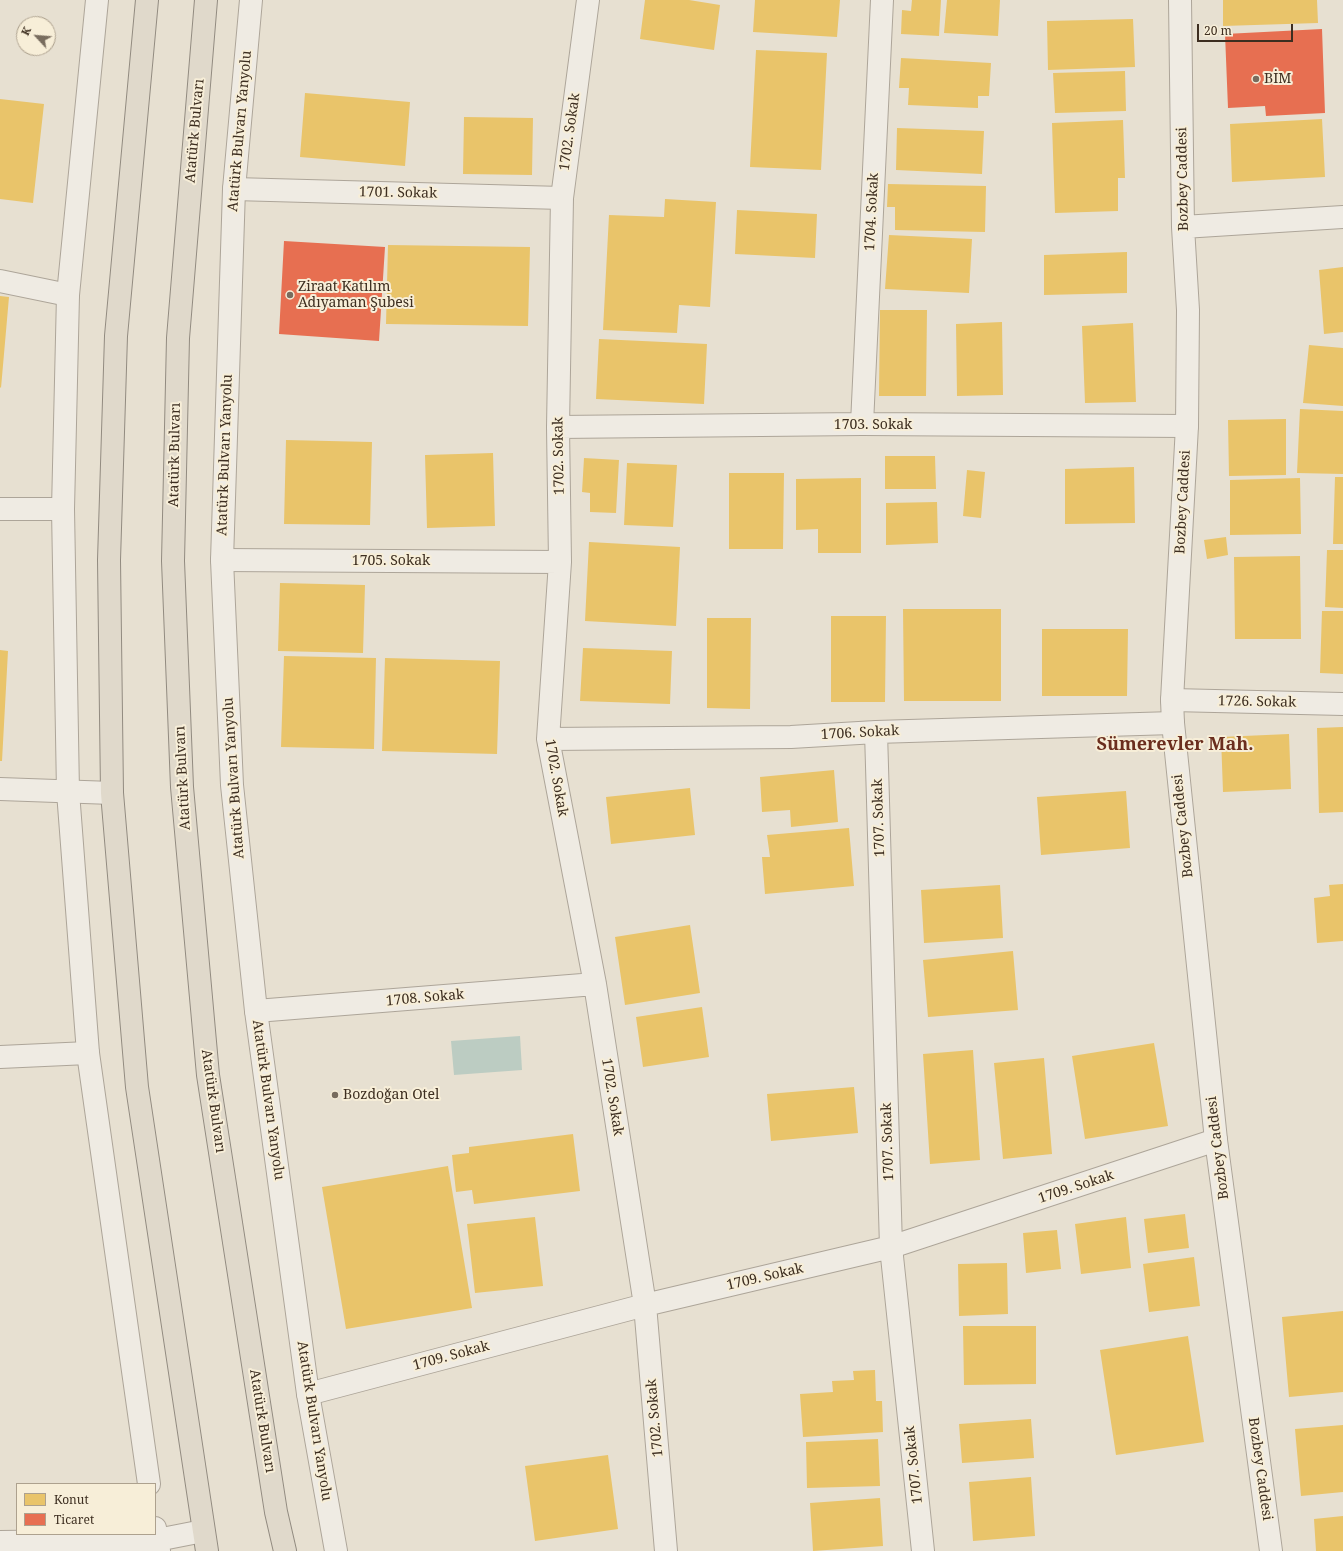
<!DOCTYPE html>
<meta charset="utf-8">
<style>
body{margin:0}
#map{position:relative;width:1343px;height:1551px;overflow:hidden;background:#e7e0d1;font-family:"Noto Serif",serif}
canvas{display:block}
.legend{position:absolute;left:16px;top:1483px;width:140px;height:52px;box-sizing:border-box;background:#f7eed8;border:1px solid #ada18e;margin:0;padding:5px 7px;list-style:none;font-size:12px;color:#3d2e20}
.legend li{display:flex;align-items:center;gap:8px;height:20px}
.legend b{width:20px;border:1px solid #ada18e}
.north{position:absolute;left:16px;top:16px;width:40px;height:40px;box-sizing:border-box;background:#f7eed8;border:1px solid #ada18e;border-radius:50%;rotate:296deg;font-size:11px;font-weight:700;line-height:16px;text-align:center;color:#3d2e20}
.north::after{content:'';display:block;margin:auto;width:14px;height:18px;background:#786c5e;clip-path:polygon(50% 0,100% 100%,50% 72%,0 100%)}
.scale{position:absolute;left:1197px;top:24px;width:96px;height:18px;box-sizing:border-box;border:2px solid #3d2e20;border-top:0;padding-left:5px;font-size:12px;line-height:14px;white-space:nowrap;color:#3d2e20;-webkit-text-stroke:3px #f7eed8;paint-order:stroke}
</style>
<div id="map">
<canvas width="1343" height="1551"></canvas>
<ul class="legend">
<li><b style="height:11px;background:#e9c46a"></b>Konut</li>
<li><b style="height:11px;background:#e76f51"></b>Ticaret</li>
</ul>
<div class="north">K</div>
<div class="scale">20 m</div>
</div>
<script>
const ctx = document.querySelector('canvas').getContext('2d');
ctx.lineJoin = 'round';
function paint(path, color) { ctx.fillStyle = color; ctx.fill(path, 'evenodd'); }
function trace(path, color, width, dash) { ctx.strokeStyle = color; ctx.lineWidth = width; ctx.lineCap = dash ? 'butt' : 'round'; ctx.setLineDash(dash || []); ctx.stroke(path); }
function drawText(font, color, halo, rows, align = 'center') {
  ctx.font = font + ' "Noto Serif",serif'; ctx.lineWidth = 4; ctx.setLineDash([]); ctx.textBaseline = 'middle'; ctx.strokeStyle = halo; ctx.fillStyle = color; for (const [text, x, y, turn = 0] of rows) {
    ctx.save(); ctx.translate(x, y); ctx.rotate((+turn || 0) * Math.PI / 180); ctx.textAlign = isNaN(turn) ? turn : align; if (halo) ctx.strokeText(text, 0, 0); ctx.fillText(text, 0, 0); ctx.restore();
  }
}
paint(new Path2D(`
 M520 1036 522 1070 454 1075 451 1041Z`), '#bcccc2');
paint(new Path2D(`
 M645 0H689L720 5 714 50 640 39Z
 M755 0H840L837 37 753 32Z
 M912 0H941L939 36 901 34 902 10 911 11Z
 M947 0H1000L998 36 944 33Z
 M1223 0H1317L1318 23 1223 26Z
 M1133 19 1135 67 1048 70 1047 21Z
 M756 50 827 53 821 170 750 167Z
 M901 58 991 63 989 96H978V108L908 105 909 88H899Z
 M1125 71 1126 111 1055 113 1053 73Z
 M305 93 410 102 405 166 300 157Z
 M0 99 44 104 33 203 0 199Z
 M464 117 533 118 532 175 463 174Z
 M1322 119 1325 177 1232 182 1230 124Z
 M1123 120 1125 178H1118V211L1055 213 1052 123Z
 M897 128 984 131 982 174 896 170Z
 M888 184 986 186 985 232 895 230V207H887Z
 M665 199 716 202 710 307 679 305 677 333 603 330 609 215 664 217Z
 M737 210 817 214 815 258 735 254Z
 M889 235 972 239 969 293 885 289Z
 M388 245 530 247 528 326 386 324Z
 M1127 252V293L1044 295V255Z
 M1343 267V332L1324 334 1319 270Z
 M0 296 9 297 1 388 0 387Z
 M880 310H927L926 396H879Z
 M1002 322 1003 395 957 396 956 324Z
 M1133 323 1136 402 1085 403 1082 326Z
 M599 339 707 344 704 404 596 399Z
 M1309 345 1343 348V406L1303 403Z
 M1300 409 1343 411V474L1297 473Z
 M1286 419V475L1229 476 1228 420Z
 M286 440 372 442 370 525 284 524Z
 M493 453 495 526 427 528 425 455Z
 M885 456H935L936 489H885Z
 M584 458 619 460 616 513 590 512V493L582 492Z
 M627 463 677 465 673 527 624 525Z
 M1134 467 1135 523 1065 524V469Z
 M967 470 985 472 981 518 963 516Z
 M729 473H784L783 549H729Z
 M1335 477H1343V544H1333Z
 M861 478V553H818V529L796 530V479Z
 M1300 478 1301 534 1230 535V480Z
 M937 502 938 543 886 545V503Z
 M1226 537 1228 555 1207 559 1204 540Z
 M589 542 680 547 676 626 585 621Z
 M1327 550H1343V608L1325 607Z
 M1300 556 1301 639H1235L1234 557Z
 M280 583 365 585 363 653 278 651Z
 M903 609H1001V701H904Z
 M1322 611H1343V674L1320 673Z
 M831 616H886L885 702H831Z
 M707 618H751L750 709 707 708Z
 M1042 629H1128L1127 696H1042Z
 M583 648 672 651 670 704 580 701Z
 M0 650 8 651 2 761H0Z
 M284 656 376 658 374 749 281 747Z
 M385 658 500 661 497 754 382 751Z
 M1343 727V812L1319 813 1317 728Z
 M1289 734 1291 789 1223 792 1221 737Z
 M834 770 838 822 791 827 790 810 762 812 760 777Z
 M690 788 695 835 611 844 606 797Z
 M1126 791 1130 848 1041 855 1037 797Z
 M849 828 854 886 765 894 762 857H770L767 835Z
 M1343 884V941L1317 943 1314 898 1330 896 1329 885Z
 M1000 885 1003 938 924 943 921 890Z
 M690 925 700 993 625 1005 615 937Z
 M1013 951 1018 1010 928 1017 923 960Z
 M702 1007 709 1057 643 1067 636 1017Z
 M1154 1043 1168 1126 1085 1139 1072 1056Z
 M973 1050 980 1160 930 1164 923 1054Z
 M1044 1058 1052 1154 1003 1159 994 1063Z
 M854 1087 858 1133 771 1141 767 1094Z
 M573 1134 580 1191 474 1204 472 1190 456 1192 452 1155 469 1153V1147Z
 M448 1166 472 1308 346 1329 322 1187Z
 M1185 1214 1189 1248 1148 1253 1144 1219Z
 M535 1217 543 1286 475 1293 467 1224Z
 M1126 1217 1131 1268 1081 1274 1075 1224Z
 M1057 1230 1061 1269 1026 1273 1023 1233Z
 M1194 1257 1200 1306 1149 1312 1143 1264Z
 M1007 1263 1008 1314 959 1316 958 1264Z
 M1343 1311V1392L1289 1397 1282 1317Z
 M963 1326H1036V1384L964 1385Z
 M1188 1336 1204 1442 1116 1455 1100 1350Z
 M875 1370 876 1401H882L883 1432 803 1437 800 1394 833 1392 832 1381 854 1380 853 1371Z
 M1031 1419 1034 1458 962 1463 959 1424Z
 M1343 1425V1492L1301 1496 1295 1429Z
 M878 1439 880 1486 807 1488 806 1442Z
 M608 1455 618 1529 535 1541 525 1466Z
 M1031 1477 1035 1536 973 1541 969 1482Z
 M880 1498 883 1546 813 1551 810 1503Z
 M1343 1516V1551H1316L1314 1519Z`), '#e9c46a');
paint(new Path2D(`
 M1322 29 1325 113 1266 116 1265 106 1228 108 1225 34Z
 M284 241 385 247 379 341 279 334Z`), '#e76f51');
const minor = new Path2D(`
 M588 0 562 198 558 427 560 562 548 739 595 984 645 1305 666 1551
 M234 189 562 198
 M0 281 68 295
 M862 424 882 0
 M558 427 862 424 1187 426
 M0 509H63
 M222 560 560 562
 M1172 700 1343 704
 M876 732 891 1247 923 1551
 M548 739 791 737 876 732 1173 723
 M0 789 112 793
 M256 1011 595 984
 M0 1057 88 1053
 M308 1394 645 1305 891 1247 1216 1140
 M0 1542 157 1540 203 1531`);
const tertiary = new Path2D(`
 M97 0 68 295 63 509 68 792 88 1053 149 1484
 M251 0 234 189 222 560 232 785 256 1011 308 1394 336 1551
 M1180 0 1183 227 1188 310 1187 426 1172 700 1173 723 1216 1140 1271 1551
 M1183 227 1343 217
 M155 1528 159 1551`);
const trunk = new Path2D(`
 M147 0 116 336 109 560 112 793 137 1087 207 1551
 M206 0 178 338 173 561 182 787 208 1075 276 1512 285 1551`);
trace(minor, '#ada599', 24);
trace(tertiary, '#ada599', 24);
trace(trunk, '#928b80', 24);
trace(minor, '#efebe3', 22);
trace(tertiary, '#efebe3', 22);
trace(trunk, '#e0d9cb', 22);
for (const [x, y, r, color] of [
 [1256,79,4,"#786c5e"],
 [290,295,4,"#786c5e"],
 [335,1095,4,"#786c5e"]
]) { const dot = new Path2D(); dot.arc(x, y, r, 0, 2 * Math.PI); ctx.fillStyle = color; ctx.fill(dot); trace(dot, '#f7eed8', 1.5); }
drawText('14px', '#3d2e20', '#f7eed8', [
 ["BİM",1264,79],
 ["Ziraat Katılım",298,287],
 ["Adıyaman Şubesi",298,303],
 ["Bozdoğan Otel",343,1095]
], 'left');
drawText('14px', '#3d2e20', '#f7eed8', [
 ["Atatürk Bulvarı",195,131,-85],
 ["Atatürk Bulvarı Yanyolu",240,131,-85],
 ["1702. Sokak",570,132,-82],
 ["Bozbey Caddesi",1183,179,-91],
 ["1701. Sokak",398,193,1],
 ["1704. Sokak",872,212,-87],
 ["1703. Sokak",873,425],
 ["Atatürk Bulvarı",175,455,-89],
 ["Atatürk Bulvarı Yanyolu",225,455,-88],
 ["1702. Sokak",559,456,-91],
 ["Bozbey Caddesi",1183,502,-87],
 ["1705. Sokak",391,561],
 ["1726. Sokak",1257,702,1],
 ["1706. Sokak",860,733,-3],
 ["Atatürk Bulvarı",183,778,-93],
 ["Atatürk Bulvarı Yanyolu",234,778,-94],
 ["1702. Sokak",556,778,80],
 ["1707. Sokak",879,818,-92],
 ["Bozbey Caddesi",1183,826,-96],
 ["1708. Sokak",425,998,-5],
 ["1702. Sokak",612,1097,81],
 ["Atatürk Bulvarı Yanyolu",268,1100,82],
 ["Atatürk Bulvarı",213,1101,82],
 ["1707. Sokak",888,1142,-92],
 ["Bozbey Caddesi",1218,1148,-97],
 ["1709. Sokak",1076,1187,-18],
 ["1709. Sokak",765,1277,-13],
 ["1709. Sokak",451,1356,-15],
 ["1702. Sokak",655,1418,-95],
 ["Atatürk Bulvarı",262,1421,81],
 ["Atatürk Bulvarı Yanyolu",314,1421,81],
 ["1707. Sokak",914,1465,-96],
 ["Bozbey Caddesi",1260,1469,82]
]);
drawText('bold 18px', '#6b2e1e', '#f7eed8', [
 ["Sümerevler Mah.",1175,745]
]);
</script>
